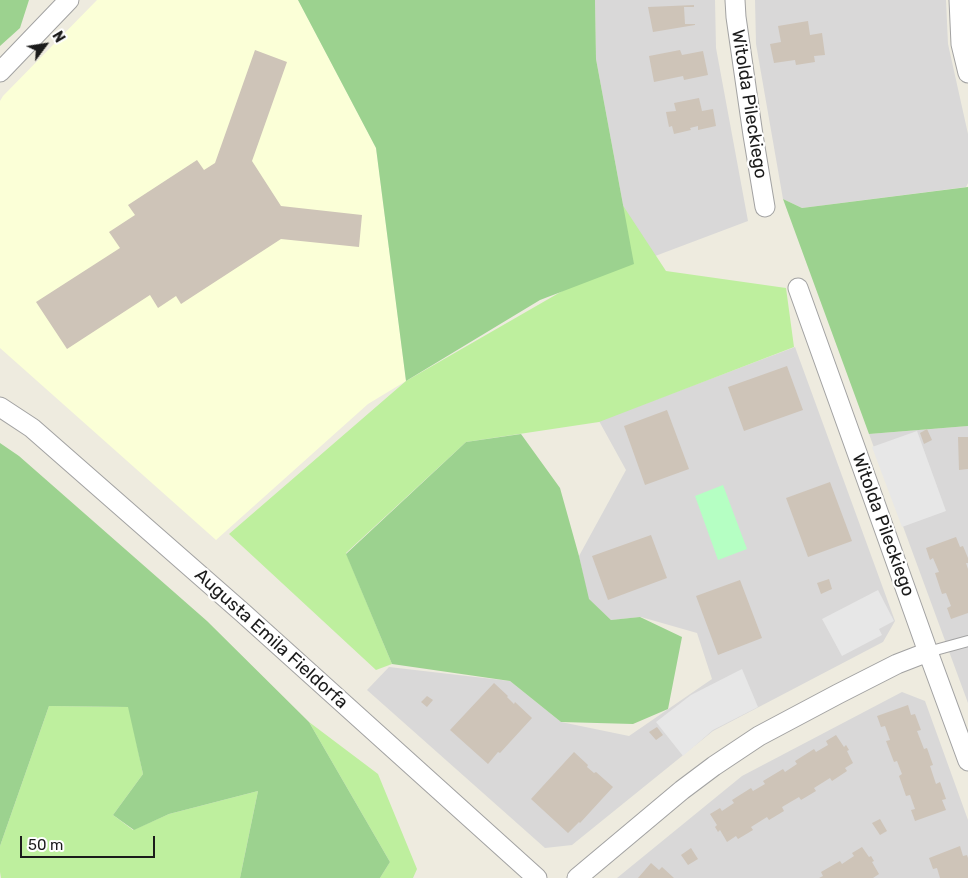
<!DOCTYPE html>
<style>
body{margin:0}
#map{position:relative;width:968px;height:878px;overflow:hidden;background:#eeebdf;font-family:Rubik,sans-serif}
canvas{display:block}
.north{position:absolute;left:20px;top:20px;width:50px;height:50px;-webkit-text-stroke:4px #fff;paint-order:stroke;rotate:59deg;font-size:14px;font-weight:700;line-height:20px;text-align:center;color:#1b1b1b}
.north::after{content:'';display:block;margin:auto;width:18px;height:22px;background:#1b1b1b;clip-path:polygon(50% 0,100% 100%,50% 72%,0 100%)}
.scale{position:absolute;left:20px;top:836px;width:135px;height:22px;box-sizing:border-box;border:2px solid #1b1b1b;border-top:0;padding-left:6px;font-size:15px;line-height:18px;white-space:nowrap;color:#1b1b1b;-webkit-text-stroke:4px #fff;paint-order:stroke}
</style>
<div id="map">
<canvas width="968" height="878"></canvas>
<div class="north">N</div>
<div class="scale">50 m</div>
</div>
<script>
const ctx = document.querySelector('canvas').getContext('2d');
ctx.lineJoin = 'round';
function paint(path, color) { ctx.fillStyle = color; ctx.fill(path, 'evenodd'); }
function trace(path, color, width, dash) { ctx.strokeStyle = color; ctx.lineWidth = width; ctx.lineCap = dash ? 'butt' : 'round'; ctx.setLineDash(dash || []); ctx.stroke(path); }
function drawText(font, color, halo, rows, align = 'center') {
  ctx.font = font + ' Rubik,sans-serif'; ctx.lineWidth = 4.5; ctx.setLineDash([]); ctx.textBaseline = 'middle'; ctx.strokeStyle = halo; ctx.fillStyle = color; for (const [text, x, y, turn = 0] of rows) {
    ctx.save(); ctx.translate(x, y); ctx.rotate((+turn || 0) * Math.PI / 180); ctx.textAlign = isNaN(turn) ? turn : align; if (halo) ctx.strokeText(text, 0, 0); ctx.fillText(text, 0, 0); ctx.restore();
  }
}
paint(new Path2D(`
 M595 0H715L716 48 748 221 634 264 596 59Z
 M755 0H946L948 44 968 134V183L966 187 802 208 783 199 756 44Z
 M795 347 895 621 883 642 713 731 572 845 545 848 367 690 389 667 510 681 561 722 629 736 712 679 697 633 641 617 611 620 588 599 579 556 626 470 599 421Z
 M968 426V703L869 434Z
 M902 692 925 701 968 820V878H617L742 776Z`), '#d9d8d8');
paint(new Path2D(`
 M97 0H298L376 148 406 381 368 404 216 540 0 348V101L3 96Z`), '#fbffd7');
paint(new Path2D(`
 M622 204 666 271 786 288 794 347 599 422 466 442 346 553 392 664 376 670 229 534 406 381 571 286Z
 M49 706 129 707 143 774 113 815 133 830 169 814 258 791 240 878H1L0 872V846Z
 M309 722 378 774 417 869 413 878H380L390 862Z`), '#beef9e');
paint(new Path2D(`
 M0 0H29L20 28 0 46Z
 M298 0H595L596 59 634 264 540 300 406 381 376 148Z
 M968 187V426L869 434 783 199 802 208Z
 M521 434 560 488 579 556 589 599 611 620 640 617 682 637 668 709 633 724 561 722 510 681 392 664 346 554 466 442Z
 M0 443 19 456 207 621 309 722 390 862 380 878H240L258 791 169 814 134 830 113 815 143 774 128 707 49 706 0 846Z`), '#9cd28f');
paint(new Path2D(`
 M723 485 747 549 718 560 695 496Z`), '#b5ffc3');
paint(new Path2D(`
 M917 431 946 511 902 527 872 447Z
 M878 590 894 621 879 629 882 635 842 656 822 619Z
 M742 669 758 707 713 730 683 756 656 722 691 695Z`), '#e7e7e7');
paint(new Path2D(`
 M694 5V7H684L685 24H695V25L653 32 648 7Z
 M808 21 810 35 822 33 825 55 814 56 815 62 796 65 795 60 774 63 770 44 781 42 778 26Z
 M255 50 287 62 252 161 281 206 362 215 359 247 281 239 181 304 176 296 158 308 150 295 67 349 36 302 120 248 109 232 135 215 128 205 197 160 204 170 215 163Z
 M680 50 682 55 703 51 708 75 684 80 683 76 654 82 649 56Z
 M699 98 702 111 713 109 716 126 698 130V126L690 128 691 130 674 134 672 126 669 127 666 112 676 111 674 103Z
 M787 366 803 410 744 431 728 387Z
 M667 410 689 469 645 485 624 426Z
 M927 429 932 440 924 444 920 433Z
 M958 437H968V469L959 470Z
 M830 482 852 541 808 557 786 498Z
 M651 535 667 578 608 600 592 556Z
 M956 537 960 547 963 546 968 558V563H966L968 569V613L951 619 947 608 951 606 946 593 942 594 935 573 939 572 933 558 930 560 926 548Z
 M829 579 832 589 821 594 817 583Z
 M740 580 762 638 718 655 696 596Z
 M494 683 508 696 507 697 514 704 515 702 532 718 500 753 498 752 488 764 450 730Z
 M427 696 433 700 427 707 421 702Z
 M908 705 911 715 915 714 921 730 917 731 924 749 927 748 933 765 930 766 936 784 940 782 946 799 942 800 946 810 915 821 911 810 915 809 910 795 906 796 899 776 902 774 897 761 894 762 886 741 890 740 885 726 881 727 877 716Z
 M657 727 663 735 656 740 649 732Z
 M836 735 844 747 846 745 849 750 847 751 853 763 845 768 847 771 832 781 830 778 814 788 816 791 801 800 799 797 782 807 784 811 769 820 767 817 751 827 753 830 738 839 736 836 727 842 720 830 718 832 715 827 717 825 710 814 720 808 722 811 734 803 732 800 751 788 753 791 765 784 763 781 783 769 785 772 797 764 795 761 814 749 816 752 828 745 826 741Z
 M574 752 588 765 587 767 594 773 596 772 613 787 580 823 579 822 568 833 531 799Z
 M880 819 887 831 880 835 872 823Z
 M960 846 963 856 967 855 968 858V878H940L937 868 933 869 929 858Z
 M862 847 869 857 871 856 874 861 872 862 879 874 873 878H819L823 876 821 872 840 861 842 864 854 856 852 853Z
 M691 848 698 859 688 865 681 855Z
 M651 863 659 870 662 867 674 878H638Z`), '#cec4b8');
const lane = new Path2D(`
 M928 652 968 641`);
const street = new Path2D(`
 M735 0 736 17 753 135 765 207
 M959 0 961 44 968 73
 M0 72 69 0
 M798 288 860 461 928 652 968 761
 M0 407 32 428 243 613 537 878
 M577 878 682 790 714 766 759 736 838 694 897 664 928 652`);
trace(lane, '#a2a2a2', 12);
trace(street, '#a2a2a2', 21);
trace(lane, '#fff', 10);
trace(street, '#fff', 19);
drawText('18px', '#1b1b1b', '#fff', [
 ["Witolda Pileckiego",749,104,81],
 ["Witolda Pileckiego",883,525,70],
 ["Augusta Emila Fieldorfa",271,639,42]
]);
</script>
